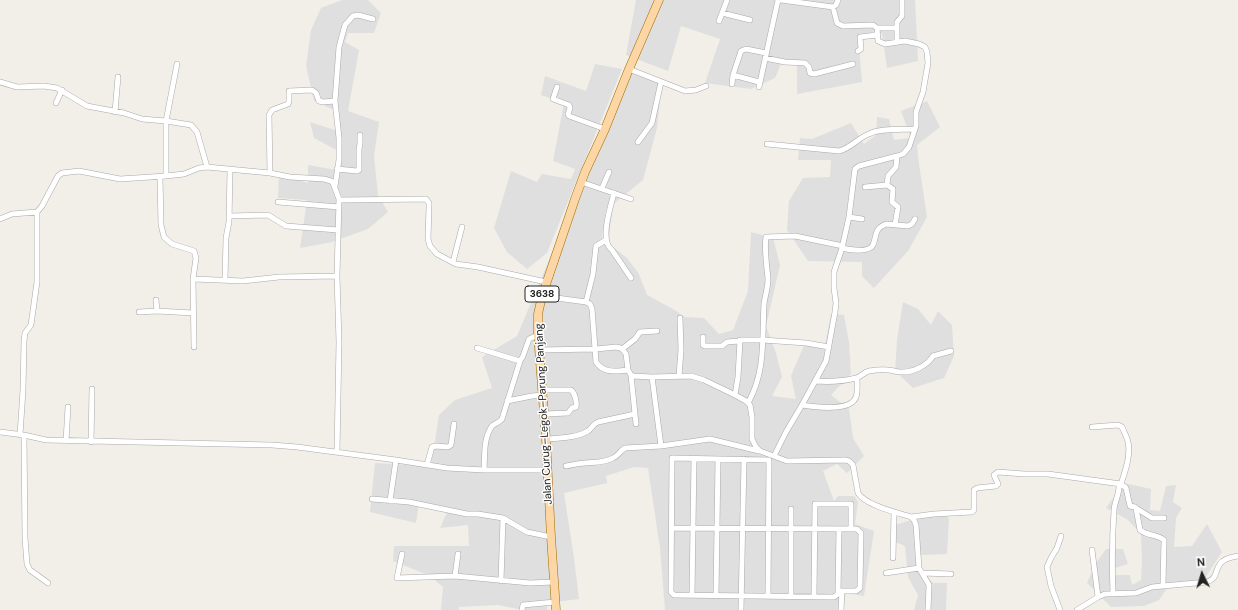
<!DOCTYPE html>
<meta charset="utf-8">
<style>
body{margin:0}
#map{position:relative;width:1238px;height:610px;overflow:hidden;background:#f2efe9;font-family:"DM Sans",sans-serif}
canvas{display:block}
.north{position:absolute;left:1182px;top:554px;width:40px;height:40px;-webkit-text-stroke:3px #fff;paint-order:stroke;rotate:355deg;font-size:11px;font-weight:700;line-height:16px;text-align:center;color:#222}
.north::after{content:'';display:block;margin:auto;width:14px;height:18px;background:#222;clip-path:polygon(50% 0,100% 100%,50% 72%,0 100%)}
</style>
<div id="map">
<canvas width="1238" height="610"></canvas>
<div class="north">N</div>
</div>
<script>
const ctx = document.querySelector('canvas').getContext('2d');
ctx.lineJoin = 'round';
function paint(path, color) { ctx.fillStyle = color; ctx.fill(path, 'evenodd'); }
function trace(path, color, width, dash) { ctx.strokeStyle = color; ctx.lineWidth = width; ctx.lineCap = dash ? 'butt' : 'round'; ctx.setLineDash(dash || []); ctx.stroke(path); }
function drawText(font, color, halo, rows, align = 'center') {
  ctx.font = font + ' "DM Sans",sans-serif'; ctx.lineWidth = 3; ctx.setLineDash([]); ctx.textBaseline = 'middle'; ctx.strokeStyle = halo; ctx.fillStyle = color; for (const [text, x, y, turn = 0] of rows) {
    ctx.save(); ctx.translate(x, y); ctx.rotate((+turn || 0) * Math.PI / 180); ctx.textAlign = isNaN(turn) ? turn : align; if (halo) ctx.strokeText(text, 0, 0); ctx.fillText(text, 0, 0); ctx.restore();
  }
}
paint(new Path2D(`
 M342 0H368L381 13 374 33H348L345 42 359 50 348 111 379 122 374 156 378 195 388 212 368 229 332 242 300 248 307 200 278 198 279 174 308 183V165L336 170 338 151 314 138 310 122 335 130 334 110 314 101 306 66 311 30 321 8Z
 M636 0H915L918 61 887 68 882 33 858 34 862 82 797 94V63L783 59 775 78 751 89 705 83 720 39 681 26 668 71 626 55Z
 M595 64 622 69 547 253 527 269 507 252 494 228 511 171 537 182 542 174 571 179 575 169 553 161 564 103 541 95 545 76 586 91Z
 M629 70 662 83 657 128 643 180 606 210 602 238 627 258 639 274 647 295 673 309 685 317 704 318 719 334 733 330 748 291 751 232 773 238 780 265 766 326 776 353 782 377 772 396 796 399 791 376 805 343 825 345 831 314 844 315 849 342 851 374 831 395 849 409 853 438 864 456 847 473 837 464 823 471 834 501 838 496H854L858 502 855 524 874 531 864 596 846 593 843 610H665L660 548 648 468 634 467 606 476 607 483 564 493 574 558 579 599 547 603V610H523L498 605 459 607V610H441L443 587 430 576 393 561 394 546H469L468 525 440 528 449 508 419 504 416 523 370 512 375 463 431 466 439 415 455 400 492 388 482 357 517 336Z
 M927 101 940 127 917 145 919 164 927 217 908 251 874 288 862 276V262L808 261 787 230 789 201 803 178 830 177 831 160H798L800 138 812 139 851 123 864 144 876 135 877 117 889 119 894 140 911 138 901 111Z
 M903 302 918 309 931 325 938 311 952 325 954 356 944 378 913 388 895 371 897 340Z
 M1124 483 1151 489 1150 510 1160 511 1166 486 1176 485 1173 502 1182 508 1176 518 1174 547 1192 546 1207 524 1222 552 1205 578 1167 588 1159 600 1144 606 1111 607 1087 583 1094 566 1106 549H1123L1128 564 1115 568 1114 575H1130L1132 585 1141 580 1142 561 1141 534 1128 520 1106 508Z
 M938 511 949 518 947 554 921 555V570L933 583H947L946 610H914L918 595 908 577 905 546 893 541 892 526Z`), '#e0dfdf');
const minor = new Path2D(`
 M781 0 833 7 836 5 838 0
 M722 13 750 20
 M719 21 727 0
 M877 28H897
 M897 42V22L902 16V0
 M858 51 861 49 860 37 877 35
 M765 58 785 62 805 63 809 67 810 73 814 74 853 64
 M629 69 685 91 696 90 706 86
 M733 75 759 82
 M0 82 17 87 44 86 57 88 87 106 124 113 142 119 166 121 191 125 197 132 207 167
 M732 84 733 75 741 51 746 49 766 53
 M557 87 553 99 569 105 570 108 568 114 569 116 605 129
 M759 87 778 0
 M56 103 62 90
 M115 112 118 77
 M638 142 652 123 661 82
 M767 144 839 151C851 148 858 138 869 134 881 128 902 130 915 129
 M337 169 357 171 359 170V149L360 144V135
 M270 173 269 115 272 110 288 104 289 101V91L312 90 316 93 319 101 323 102 335 101
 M166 176V121L177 64
 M160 177 161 225 164 237 172 244 194 251 196 258 193 279 194 347
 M581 182 631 199
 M335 186 339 160V138L335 101 339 47 345 25 353 16 358 15 373 19
 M865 187 887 185
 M602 188 609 172
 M614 193C611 205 602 233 608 245 608 246 610 248 612 250L631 278
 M278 202 339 207
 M229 216 268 215 286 226 338 230
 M849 217 862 219
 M0 219 12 214 37 212 42 206 58 176 62 173 79 171 120 179 166 176 184 174 199 168 207 167 270 173 290 177 324 179 331 181 333 183 339 199 341 200 426 199 429 203V207L428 239 430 246 437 254 456 264 478 267 546 282
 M895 225 898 207 892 202 893 189 887 185 888 176 896 167 897 156
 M842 248C849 250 869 253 873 245 877 235 874 229 886 224L908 226 912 224 915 219
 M453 262 462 227
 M193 279 243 281 279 277 337 276
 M225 280 226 238 229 222 230 170
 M542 296 586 302 590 304 592 309 596 362C604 374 616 371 628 370
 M156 300 157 311
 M586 302 593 274 596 246 606 240
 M139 312 157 311 193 313
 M703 337V345L705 346H722L727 342 739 341
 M477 348 520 361
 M622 349 635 339 640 332 657 331
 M539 350 596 349 616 347 620 348 622 349 626 354 628 370 631 375 633 376 652 377 691 376 704 380 735 395 746 401 750 405 752 417V439L756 447 760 451 787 461 846 460 849 461 853 465 858 493C865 505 898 513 911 517L914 520 916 525 919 568 929 585 928 610
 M631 375 636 424
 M679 376 681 350 680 318
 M652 377 661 446
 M815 381C830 382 841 382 856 378 861 377 864 372 869 371 875 370 882 369 888 370 892 370 896 372 900 372 912 373 927 366 933 356L951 351
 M543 390H571C575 393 577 402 576 407L572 408 568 413 545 414
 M735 395 738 377 740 340H763L806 343 829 347
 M507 401 532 396 543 395
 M748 403C766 371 762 338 764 304 765 296 768 288 768 279 767 267 764 249 766 237L795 236 843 246
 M802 405C814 407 851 412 856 397 858 392 857 383 857 378
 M1092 427 1118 425 1122 427C1124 432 1127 437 1128 442 1131 455 1125 472 1121 484
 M0 432 24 435 46 440 272 445 297 447 396 460 447 468 484 470H548
 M20 435 23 390 24 341 25 333 31 325 37 282V212
 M24 435 25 538 27 564 30 570 48 583
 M546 439C560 438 576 438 588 431 592 428 593 424 598 422L635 414
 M66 441 68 407
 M91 442 92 389
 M337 452 339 342 337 276 339 199
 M774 456 786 432 802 405 826 361 835 312 836 303 834 288V272L842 248 849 217 855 169 859 166 897 156 903 154 909 147 916 126V112L923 92 928 63 927 52 925 47 919 44 905 41 885 44 878 41 877 28 873 25 843 26 837 23 833 7
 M427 465 432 447 436 446 448 447 451 445 454 424
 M566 466C573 465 579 463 585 463 595 462 604 463 613 458 618 456 620 451 625 448L661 446 710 439 759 451
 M484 470C485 456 483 439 492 426 495 423 499 423 502 419L520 361 523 356 529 339 538 335
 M372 499 409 502 467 514H478L503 518 527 532 551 537
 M390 501 396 460
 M1136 508 1152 518H1164
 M911 517 934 514 972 512 974 510V490L977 488 996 486 998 484 994 475 998 472 1024 474H1048L1121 484 1126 488 1130 506 1135 507 1136 508 1140 530C1147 536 1157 534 1164 540L1163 585
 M671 528 857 529 861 533 860 588 856 591H838
 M1092 550 1098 597
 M402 554 397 578 455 576 530 583 554 582
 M893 558 894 512
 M886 573 919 568
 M922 573 951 574
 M455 576 458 554
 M501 581 503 518
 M1113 593C1112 566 1112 539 1114 511 1114 502 1120 494 1119 484
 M692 595 694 458
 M716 595 718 459
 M768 596 769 460 672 458 671 592 674 595 830 597H834L838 594 839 529
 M791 596V509
 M814 596 815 504H851V529
 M522 610 523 605 555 602
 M741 610 744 459
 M841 610 842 591
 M1060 610 1051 586 1047 567 1051 558 1057 548 1061 536
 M1077 610 1098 597 1105 594 1136 593 1152 587 1207 582C1218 578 1214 572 1220 564 1223 559 1232 557 1238 556`);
const primary = new Path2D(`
 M556 610 551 537 546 439 538 335V314L542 296 575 199 585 172 605 129 629 69 659 0`);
trace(minor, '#a9a9a9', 6);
trace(primary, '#a06b00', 9);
trace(minor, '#fff', 5);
trace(primary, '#fcd6a4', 8);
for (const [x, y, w] of [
 [542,294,34]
]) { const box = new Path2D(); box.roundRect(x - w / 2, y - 8, w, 16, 3); ctx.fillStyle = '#fff'; ctx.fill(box); trace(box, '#222', 1); }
drawText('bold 10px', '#222', null, [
 ["3638",542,294]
]);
drawText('11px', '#222', '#fff', [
 ["Jalan Curug–Legok–Parung Panjang",544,414,-93]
]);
</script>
